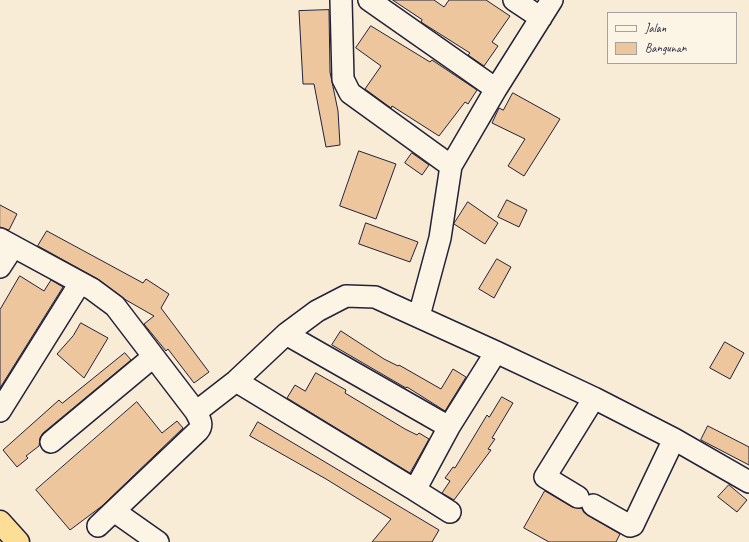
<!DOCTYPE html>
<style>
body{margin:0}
#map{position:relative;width:749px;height:542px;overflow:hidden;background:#f9ecd7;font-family:Caveat,sans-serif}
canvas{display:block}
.legend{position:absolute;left:607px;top:12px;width:130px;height:52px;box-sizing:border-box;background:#fcf5e5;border:1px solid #a5a1a1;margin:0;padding:5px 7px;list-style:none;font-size:12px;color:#22223b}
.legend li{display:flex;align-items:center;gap:8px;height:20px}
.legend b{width:20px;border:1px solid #a5a1a1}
</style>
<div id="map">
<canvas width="749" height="542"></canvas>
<ul class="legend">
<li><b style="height:5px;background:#fcf5e5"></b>Jalan</li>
<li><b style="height:11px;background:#edc69d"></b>Bangunan</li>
</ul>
</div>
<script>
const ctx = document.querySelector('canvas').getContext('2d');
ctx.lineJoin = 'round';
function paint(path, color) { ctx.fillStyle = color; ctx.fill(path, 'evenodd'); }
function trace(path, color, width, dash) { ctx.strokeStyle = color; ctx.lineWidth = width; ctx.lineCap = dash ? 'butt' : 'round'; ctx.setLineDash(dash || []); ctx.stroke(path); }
const building = new Path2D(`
 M393 0H434L444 7 449 0H486L510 16 492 42 498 46 484 66 468 55 470 53 421 22 422 20Z
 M329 10 330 72 338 111 340 145 326 147 314 84H303L299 11Z
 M371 26 430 62 432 60 477 90 468 104 465 102 439 136 392 106 391 108 365 89 381 66 356 48Z
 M513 93 560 119 524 176 508 166 525 139 492 123 499 108 503 110Z
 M359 151 396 164 376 219 340 206Z
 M412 153 429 165 422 175 405 163Z
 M507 200 527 210 519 227 498 217Z
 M468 202 498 223 485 244 454 224Z
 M0 205 17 214 9 230 0 227Z
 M366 223 418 242 410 262 359 244Z
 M47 231 143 283 146 279 169 294 161 308 209 372 194 383 168 349 166 351 144 324 154 316 126 300 98 279 38 246Z
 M497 259 511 267 494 298 479 289Z
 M20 276 44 291 51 280 63 287 0 388V310Z
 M81 323 108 338 84 378 57 354 73 336Z
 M341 331 384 359 398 366 399 365 441 389 453 369 466 377 445 411 407 387 406 388 332 345Z
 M725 342 744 353 730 379 710 368Z
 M125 353 131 360 43 433 40 438 39 446 26 456 28 458 17 467 3 450 59 400 62 403Z
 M316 373 346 390 345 393 405 429 417 435 419 433 429 439 410 473 287 398 295 385 305 391Z
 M502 397 513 403 492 438 495 439 488 449 491 450 454 500 442 493 450 481 445 478 453 467 455 468 487 415 489 417Z
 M137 402 162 433 177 421 183 428 102 506 70 530 36 490Z
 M258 422 439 530 432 542H372L391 519 326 479 250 436Z
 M708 426 749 447V465L701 440Z
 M729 485 747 500 737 512 718 497Z
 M545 491 572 507 582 508 587 515 620 534 616 542H549L524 528Z`);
paint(building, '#edc69d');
trace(building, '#22223b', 1);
const minor = new Path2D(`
 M341 0 343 79 350 93 451 166
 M369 0 496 89
 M514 0 541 18
 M0 239 92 289 115 306 196 412C199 419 204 424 198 431L98 526
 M0 267 13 247
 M419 316 440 238 451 166 496 89 552 0
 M286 334 449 427
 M236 381 415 490 449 427 496 352
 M0 411 80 283
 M196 412 236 381 286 334 317 311 346 296 375 297 496 352 594 398 674 439 749 482
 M51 442 153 357
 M415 490 450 512
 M578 497 545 477 594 398
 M593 505 630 526 633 525 674 439
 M114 511 158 542`);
const highway = new Path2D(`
 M0 522 18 542`);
trace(minor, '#22223b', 24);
trace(highway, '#22223b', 25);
trace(minor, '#fcf5e5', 21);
trace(highway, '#fdde96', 22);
</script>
